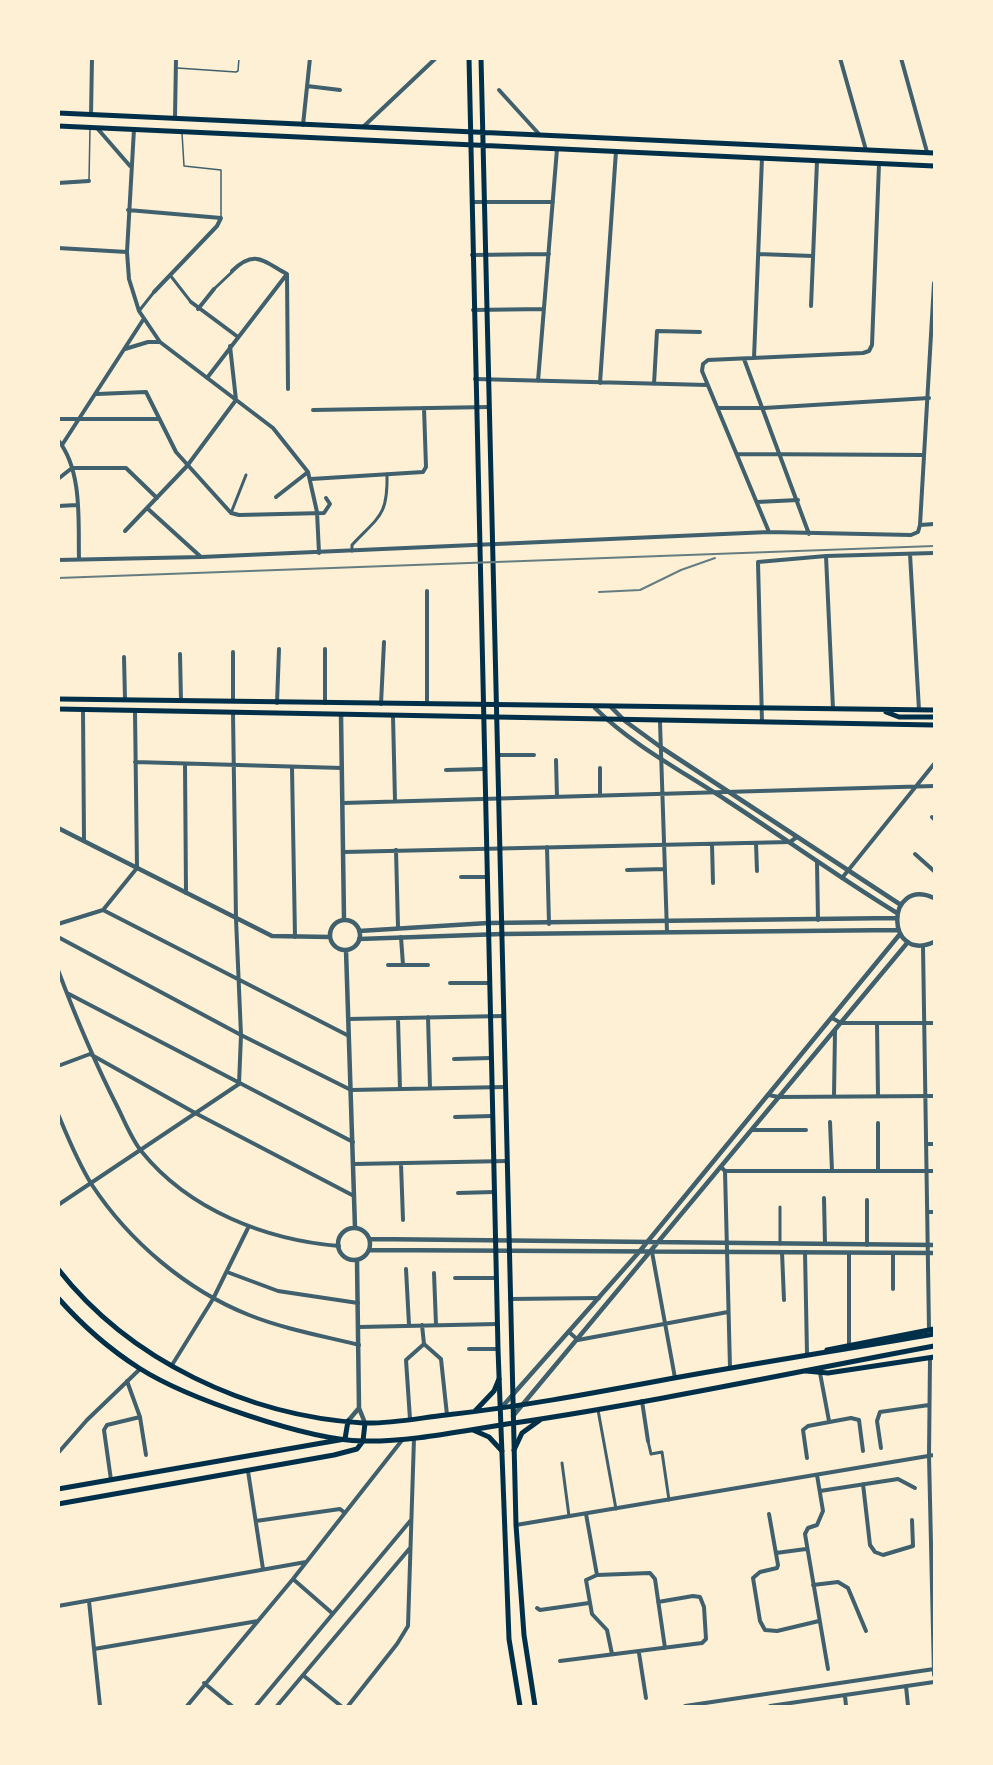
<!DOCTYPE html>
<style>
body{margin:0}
#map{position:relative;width:993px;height:1765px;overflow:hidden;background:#fdf0d5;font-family:"Roboto Condensed",sans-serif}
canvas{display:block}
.frame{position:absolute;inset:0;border:60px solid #fdf0d5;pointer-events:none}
</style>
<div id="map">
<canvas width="993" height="1765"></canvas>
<div class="frame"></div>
</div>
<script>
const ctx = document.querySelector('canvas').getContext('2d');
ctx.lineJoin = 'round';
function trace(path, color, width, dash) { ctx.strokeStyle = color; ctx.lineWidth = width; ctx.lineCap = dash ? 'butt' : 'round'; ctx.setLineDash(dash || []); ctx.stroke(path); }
trace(new Path2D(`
 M177 68 236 72 238 71 239 58
 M182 133 184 166 221 170V217
 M89 181 90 128`), '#3f606c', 1.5);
trace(new Path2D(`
 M170 275 191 302
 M214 289 232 272
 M139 311 154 292
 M231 513 246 475
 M352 551V545C379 516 388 516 387 474
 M780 1207V1244
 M598 1410 616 1509
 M648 1441 651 1454 662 1452 669 1500
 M562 1463 569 1516`), '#3f606c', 3);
trace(new Path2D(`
 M840 58 866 150
 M901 58 927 152
 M307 86 340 90
 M499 90 539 134
 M91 115 92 58
 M175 118 176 58
 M303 125 310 58
 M363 127 436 58
 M97 128 130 166
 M134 129 127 252 129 279 139 311 160 342 273 428 308 472 317 512 319 553
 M58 183 89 181
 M473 202H553
 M128 210 221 218 217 226 154 292
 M58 248 127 252
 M758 254 813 256
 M472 255 549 254
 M232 271C255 249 263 261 287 274
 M287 275 288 389
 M191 302 238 337
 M811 306 817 161
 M198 309 214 289
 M473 310 544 309
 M125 349 148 342H160
 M754 358 762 158
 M744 359 809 534
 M207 378 287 274
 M475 379 707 385
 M538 381 557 149
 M600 383 616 151
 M654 384 657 331 700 332
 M97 394 146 392 176 452 231 513 239 515 324 513 330 504 326 498
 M718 408H764L929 398
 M313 410 489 407
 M58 419H158
 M58 440C83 471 78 523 79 559
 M62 445 143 320
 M737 454 924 455
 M58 479 72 468H126L157 498
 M311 479 423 472 426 467 424 408
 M276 497 308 472
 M757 502 798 500
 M58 506 77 505
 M147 508 201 557
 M920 525 934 524
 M125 531 187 466 236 400 230 346
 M769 532 702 371 703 364 708 360 863 353 869 351 872 345 879 164
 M910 554 919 710
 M826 556 833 709
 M58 560 201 557 769 532 911 535 918 532 920 525 934 283
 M325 649V703
 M180 654 181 701
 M124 657 125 699
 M233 701V652
 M277 703 279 649
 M381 704 384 642
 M427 704V591
 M83 710 84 841
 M393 716 395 801
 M660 722 667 932
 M762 722 758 562 826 556 934 553
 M498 755H534
 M556 760 557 797
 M135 762 342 768
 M185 764 186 893
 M292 768 295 937
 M600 768V796
 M446 770 484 769
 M343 803 934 786
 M932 817 934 819
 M756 843 757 871
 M712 844 713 883
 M547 847 549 924
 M396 850 398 927
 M344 852 790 842 797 837
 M915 854 934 871
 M817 862 818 920
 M627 870 665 869
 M461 877H487
 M842 878 934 764
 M103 910 349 1036
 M58 924 103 910 137 868 135 711
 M58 937 241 1035 351 1090 505 1087
 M401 937 403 965
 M923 946 929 1330
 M388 965H428
 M58 970C76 1018 95 1063 118 1108 125 1122 132 1140 142 1152 189 1210 266 1240 339 1246
 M450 983H489
 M67 993 353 1142
 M428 1017 430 1088
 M832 1018 841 1023H934
 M348 1019 504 1016
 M398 1019 400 1089
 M877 1023 878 1096
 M454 1059 491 1058
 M58 1066 90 1054 197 1114 354 1196
 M768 1095 779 1097 934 1096
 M834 1096 835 1031
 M58 1114C68 1138 78 1163 92 1185 129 1241 186 1290 249 1315 284 1329 323 1336 359 1345
 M455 1117 492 1116
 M830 1122 832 1171
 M878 1123V1171
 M752 1130H806
 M926 1144H934
 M354 1164 507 1161
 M401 1164 403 1220
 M721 1167 725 1171H934
 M725 1171 730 1368
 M458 1193 494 1192
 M824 1198 825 1244
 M867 1200V1245
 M58 1205 239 1084 241 1035 236 919 233 713
 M927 1212H934
 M652 1252 675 1378
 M782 1252 784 1300
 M805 1252 807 1354
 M893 1253V1289
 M406 1269 409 1325
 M227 1272 278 1291 358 1303
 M434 1273 436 1325
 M455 1278H496
 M510 1299 599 1298
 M422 1325 424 1344 441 1359 447 1415
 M359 1327 497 1324
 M569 1332 578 1340 728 1312
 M849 1344V1253
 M469 1349H498
 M930 1358 929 1456 934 1675
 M172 1365 213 1299 248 1228
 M820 1373 829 1421
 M127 1381 140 1417 146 1455
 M642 1401 648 1441
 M410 1419 406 1360 424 1344
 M881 1448 877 1421 880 1412 929 1405
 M58 1453 87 1420 140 1369
 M807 1458 803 1430 808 1426 851 1418 859 1420 863 1451
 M248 1471 263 1569
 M817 1475 823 1511 817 1525 808 1528 805 1534 828 1669
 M111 1480 104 1430 107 1425 140 1417
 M863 1484 870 1545 875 1552 883 1555 913 1546 912 1520
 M820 1491 898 1479 915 1488
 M586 1514 597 1575
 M769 1514 778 1565 777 1568 760 1572 753 1578 760 1621 765 1630 777 1631 819 1621
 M256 1521 340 1509 345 1513
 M516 1525 934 1455
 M776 1553 806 1549
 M293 1579 332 1613
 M813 1585 838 1582 848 1588 866 1631
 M89 1601 100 1706
 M58 1606 306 1562
 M537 1608 540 1610 589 1603
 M94 1649 258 1621
 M639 1653 646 1698
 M612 1654 607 1630 592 1614 586 1580 597 1575 650 1573 655 1579 665 1648
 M560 1661 702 1643 706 1639 704 1607 700 1597 693 1596 658 1602
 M304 1676 341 1706
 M204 1683 232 1706
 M906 1686 908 1706
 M845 1696 846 1706
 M187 1706 293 1579 403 1439
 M256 1706 411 1520
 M277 1706 410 1548
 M348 1706 397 1644 408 1626 414 1438
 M685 1706 934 1669
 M770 1706 934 1682`), '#3f606c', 4);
trace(new Path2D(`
 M611 707 625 721 662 748 901 905
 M595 708C632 745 682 771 726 800 783 837 838 877 897 913
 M341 715 344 919
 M58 828 272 936 330 937
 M934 898C885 876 885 964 934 942
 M330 935a15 15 0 1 1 30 0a15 15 0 1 1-30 0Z
 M359 931 488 923 896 918
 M359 939 502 934 898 930
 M346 950 355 1228
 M338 1244a16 16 0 1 1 32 0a16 16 0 1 1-32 0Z
 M370 1239 934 1245
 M369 1250 934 1253
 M357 1260 359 1408 365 1423
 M501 1408 639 1252 900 934
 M513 1416 908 942
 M348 1421 359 1408`), '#3f606c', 4.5);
trace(new Path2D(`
 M469 58 498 1349 509 1639 520 1706
 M481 58 516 1525 524 1635 535 1706
 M58 113 934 153
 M58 126 934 166
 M827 1350 934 1329
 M806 1371 828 1373 934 1357`), '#003049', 5);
trace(new Path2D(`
 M58 699 934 710
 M58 709 934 725
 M886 712 899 717H934
 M58 1269C130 1361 248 1416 363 1423 390 1424 419 1418 446 1415 518 1407 588 1394 658 1381 750 1364 842 1350 934 1334
 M58 1298C82 1325 109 1349 139 1368 186 1398 307 1440 363 1441 413 1442 465 1430 514 1423 655 1402 795 1372 934 1346
 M475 1411 494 1391 499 1379
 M473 1430 489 1437 502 1451
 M363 1441 365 1423
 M514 1450 522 1433 540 1420
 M58 1489 345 1439 348 1421
 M58 1504 334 1455 357 1449 363 1441`), '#003049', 5);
trace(new Path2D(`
 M58 578 934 546
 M599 592 640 590 681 570 715 558`), '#657d81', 2);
</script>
